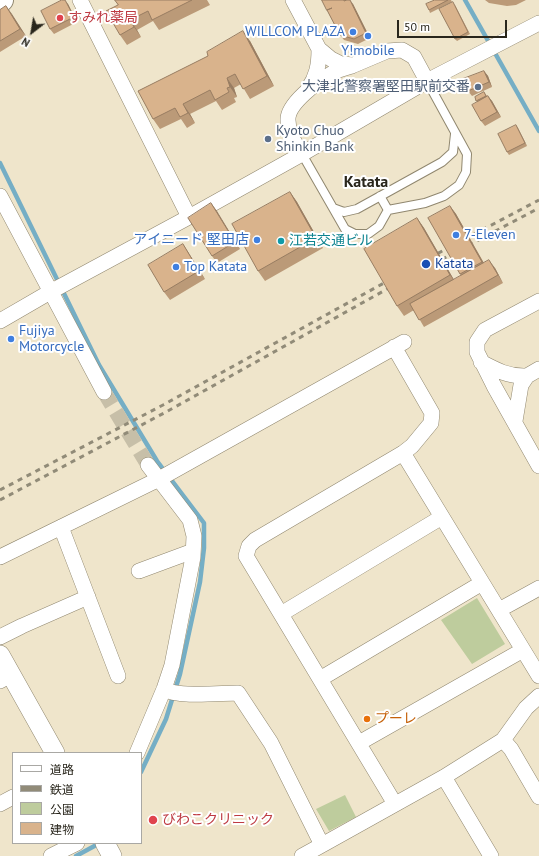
<!DOCTYPE html>
<meta charset="utf-8">
<style>
body{margin:0}
#map{position:relative;width:539px;height:856px;overflow:hidden;background:#efe5cb;font-family:"PT Sans","Noto Sans JP",sans-serif}
canvas{display:block}
.legend{position:absolute;left:12px;top:752px;width:130px;height:92px;box-sizing:border-box;background:#fff;border:1px solid #a9a8a4;margin:0;padding:5px 7px;list-style:none;font-size:12px;color:#29261c}
.legend li{display:flex;align-items:center;gap:8px;height:20px}
.legend b{width:20px;border:1px solid #a9a8a4}
.north{position:absolute;left:12px;top:12px;width:40px;height:40px;-webkit-text-stroke:3px #fff;paint-order:stroke;rotate:211deg;font-size:11px;font-weight:700;line-height:16px;text-align:center;color:#29261c}
.north::after{content:'';display:block;margin:auto;width:14px;height:18px;background:#29261c;clip-path:polygon(50% 0,100% 100%,50% 72%,0 100%)}
.scale{position:absolute;left:397px;top:20px;width:110px;height:18px;box-sizing:border-box;border:2px solid #29261c;border-top:0;padding-left:5px;font-size:12px;line-height:14px;white-space:nowrap;color:#29261c;-webkit-text-stroke:3px #fff;paint-order:stroke}
</style>
<div id="map">
<canvas width="539" height="856"></canvas>
<ul class="legend">
<li><b style="height:5px;background:#fff"></b>道路</li>
<li><b style="height:5px;background:#918b78"></b>鉄道</li>
<li><b style="height:11px;background:#becc9d"></b>公園</li>
<li><b style="height:11px;background:#d9b38c"></b>建物</li>
</ul>
<div class="north">N</div>
<div class="scale">50 m</div>
</div>
<script>
const ctx = document.querySelector('canvas').getContext('2d');
ctx.lineJoin = 'round';
function paint(path, color) { ctx.fillStyle = color; ctx.fill(path, 'evenodd'); }
function trace(path, color, width, dash) { ctx.strokeStyle = color; ctx.lineWidth = width; ctx.lineCap = dash ? 'butt' : 'round'; ctx.setLineDash(dash || []); ctx.stroke(path); }
function drawText(font, color, halo, rows, align = 'center') {
  ctx.font = font + ' "PT Sans","Noto Sans JP",sans-serif'; ctx.lineWidth = 4; ctx.setLineDash([]); ctx.textBaseline = 'middle'; ctx.strokeStyle = halo; ctx.fillStyle = color; for (const [text, x, y, turn = 0] of rows) {
    ctx.save(); ctx.translate(x, y); ctx.rotate((+turn || 0) * Math.PI / 180); ctx.textAlign = isNaN(turn) ? turn : align; if (halo) ctx.strokeText(text, 0, 0); ctx.fillText(text, 0, 0); ctx.restore();
  }
}
paint(new Path2D(`
 M477 598 505 644 472 664 441 620Z
 M345 795 356 817 329 831 316 809Z`), '#becc9d');
trace(new Path2D(`
 M465 0 539 131
 M0 163 99 365 157 461 204 523V548L200 582 180 674 166 719 141 772
 M76 856 100 843`), '#75aec5', 4.5);
trace(new Path2D(`
 M104 392 148 465`), '#c7bfa8', 15, [15, 8]);
const service = new Path2D(`
 M302 154 333 208 344 212 357 209 442 162 453 152 455 134
 M380 196 388 210
 M333 208 345 229 355 234H368L379 226 388 210 425 203 444 196 459 185 466 172 467 154 427 81`);
const minor = new Path2D(`
 M80 0 189 217
 M293 0 319 49 331 59 341 64 354 65 387 51 402 50 414 57 427 81
 M308 89C317 76 319 65 319 49
 M302 154C295 143 288 134 288 120 287 104 318 81 331 74 337 70 345 68 352 66
 M0 196 104 392
 M539 301 485 330 477 342V352L494 386 539 466
 M0 321 50 292 189 217 302 154 427 81 539 23
 M394 347 432 413 431 423 412 446 403 453 255 540 249 546 246 556 395 804
 M481 362C496 370 509 377 527 376
 M515 421 521 385 527 376 539 369
 M403 453 539 676
 M61 527 118 676
 M0 557 159 479 404 342
 M139 571 193 551
 M499 610 539 588
 M281 614 442 517
 M0 637 22 626 88 597
 M320 679 482 583
 M0 681 11 675
 M164 689C178 698 220 693 238 693L271 743 322 845 302 856
 M503 740 526 708 539 696
 M359 743 523 650
 M137 753 164 689 172 665 193 557 194 536 190 520 148 465
 M444 777 491 856
 M0 804 13 797
 M322 845 444 777 503 740 511 749 539 797
 M51 856 77 843`);
const tertiary = new Path2D(`
 M0 655 55 753
 M105 843 112 856`);
const secondary = new Path2D(`
 M0 1 2 0`);
trace(service, '#90876f', 10);
trace(minor, '#90876f', 16);
trace(tertiary, '#90876f', 20);
trace(secondary, '#90876f', 24);
trace(service, '#fff', 8);
trace(minor, '#fff', 15);
trace(tertiary, '#fff', 19);
trace(secondary, '#fff', 22);
trace(new Path2D(`
 M429 258 539 200
 M433 264 539 208
 M0 490 163 405 393 278
 M0 500 166 412 398 283`), '#918b78', 3, [5, 5]);
paint(new Path2D(`
 M115 0H207L210 5 159 30 153 21 137 30 141 37 127 45 120 35 118 5Z
 M322 0H345V1L353 4 370 38 358 44 344 40 340 35Z
 M435 0H451L452 2 430 13 429 10Z
 M485 0H526L516 5 507 6 489 3Z
 M68 4 77 22 54 34 50 29Z
 M455 5 470 34 457 41 455 39Z
 M6 6 26 36 0 52V10Z
 M250 41 274 86 250 99 241 84 234 88 237 97 234 98 236 102 222 110 216 101 190 114 195 123 187 128 181 119 160 129 153 119Z
 M484 71 488 76 492 87 472 96 468 91Z
 M484 92 487 96 492 101 501 117 485 126 481 121 477 102 475 97Z
 M516 125 527 146 509 155 507 152Z
 M290 192 297 202 323 248 265 281 258 271Z
 M211 203 240 249 217 263 212 256Z
 M450 206 456 214 484 263 495 268 503 283 424 327 414 310 404 316 397 306 417 218 424 228 454 280 461 276 460 274Z
 M183 244 205 279 170 300 164 292Z`), '#bb9a78');
paint(new Path2D(`
 M65 0 68 4 77 22 74 17Z
 M350 0 353 4 370 38 366 33Z
 M6 6 12 14 26 36 20 29Z
 M130 20 137 30 141 37 134 27Z
 M243 31 250 41 274 86 267 76Z
 M484 71 488 76 492 87 489 82Z
 M227 78 234 88 237 97 230 87Z
 M488 96 492 101 501 117 497 112Z
 M183 104 190 114 195 123 188 113Z
 M516 125 518 128 527 146 525 143Z
 M290 192 297 202 323 248 316 238Z
 M211 203 217 211 240 249 235 242Z
 M450 206 456 214 487 269 482 262Z
 M417 218 424 228 457 285 450 275Z
 M183 244 188 252 205 279 199 271Z
 M489 260 495 268 503 283 498 275Z`), '#987d62');
const building = new Path2D(`
 M62 0H65L74 17 50 29 41 11Z
 M115 0H192L152 20 148 11 130 20 134 27 120 35 106 11 118 5Z
 M322 0H344V1L347 0H350L366 33 354 39 340 35 327 10 332 8 327 10Z
 M435 0H448L429 10 426 4Z
 M453 2 468 32 455 39 439 9Z
 M6 6 20 29 0 41V10Z
 M243 31 267 76 243 89 235 74 227 78 230 87 227 88 229 92 215 100 210 90 183 104 188 113 180 117 175 108 153 119 138 91 208 56 207 52Z
 M484 71 489 82 468 91 463 79Z
 M484 92 486 96 476 101 475 97Z
 M488 96 497 112 481 121 472 105Z
 M516 125 525 143 507 152 498 134Z
 M290 192 316 238 258 271 232 224Z
 M211 203 235 242 212 256 188 218Z
 M450 206 482 262 460 274 428 218Z
 M417 218 450 275 397 306 364 249Z
 M183 244 199 271 164 292 148 265Z
 M489 260 498 275 419 320 410 304Z`);
paint(building, '#d9b38c');
trace(building, '#987d62', 1);
for (const [x, y, r, color] of [
 [60,18,4,"#e0444e"],
 [353,32,4,"#3f7fe0"],
 [368,36,4,"#3f7fe0"],
 [478,87,4,"#5c6f8a"],
 [268,139,4,"#5c6f8a"],
 [456,235,4,"#3f7fe0"],
 [257,240,4,"#3f7fe0"],
 [281,241,4,"#0f9aa8"],
 [426,264,5,"#1a4fb4"],
 [176,267,4,"#3f7fe0"],
 [11,339,4,"#3f7fe0"],
 [367,719,4,"#e8710a"],
 [153,820,5,"#e0444e"]
]) { const dot = new Path2D(); dot.arc(x, y, r, 0, 2 * Math.PI); ctx.fillStyle = color; ctx.fill(dot); trace(dot, '#fff', 1.5); }
drawText('14px', '#be3a42', '#fff', [
 ["すみれ薬局",68,18],
 ["びわこクリニック",162,820]
], 'left');
drawText('14px', '#366cbe', '#fff', [
 ["WILLCOM PLAZA",345,32,"right"],
 ["Y!mobile",368,51,"center"],
 ["7-Eleven",464,235],
 ["アイニード 堅田店",249,240,"right"],
 ["Top Katata",184,267],
 ["Fujiya",19,331],
 ["Motorcycle",19,347]
], 'left');
drawText('14px', '#4e5e75', '#fff', [
 ["大津北警察署堅田駅前交番",470,87],
 ["Kyoto Chuo",276,131,"left"],
 ["Shinkin Bank",276,147,"left"]
], 'right');
drawText('14px', '#0d838f', '#fff', [
 ["江若交通ビル",289,241]
], 'left');
drawText('14px', '#164399', '#fff', [
 ["Katata",435,264]
], 'left');
drawText('14px', '#c56008', '#fff', [
 ["プーレ",375,719]
], 'left');
drawText('bold 16px', '#29261c', '#fff', [
 ["Katata",366,182]
]);
</script>
